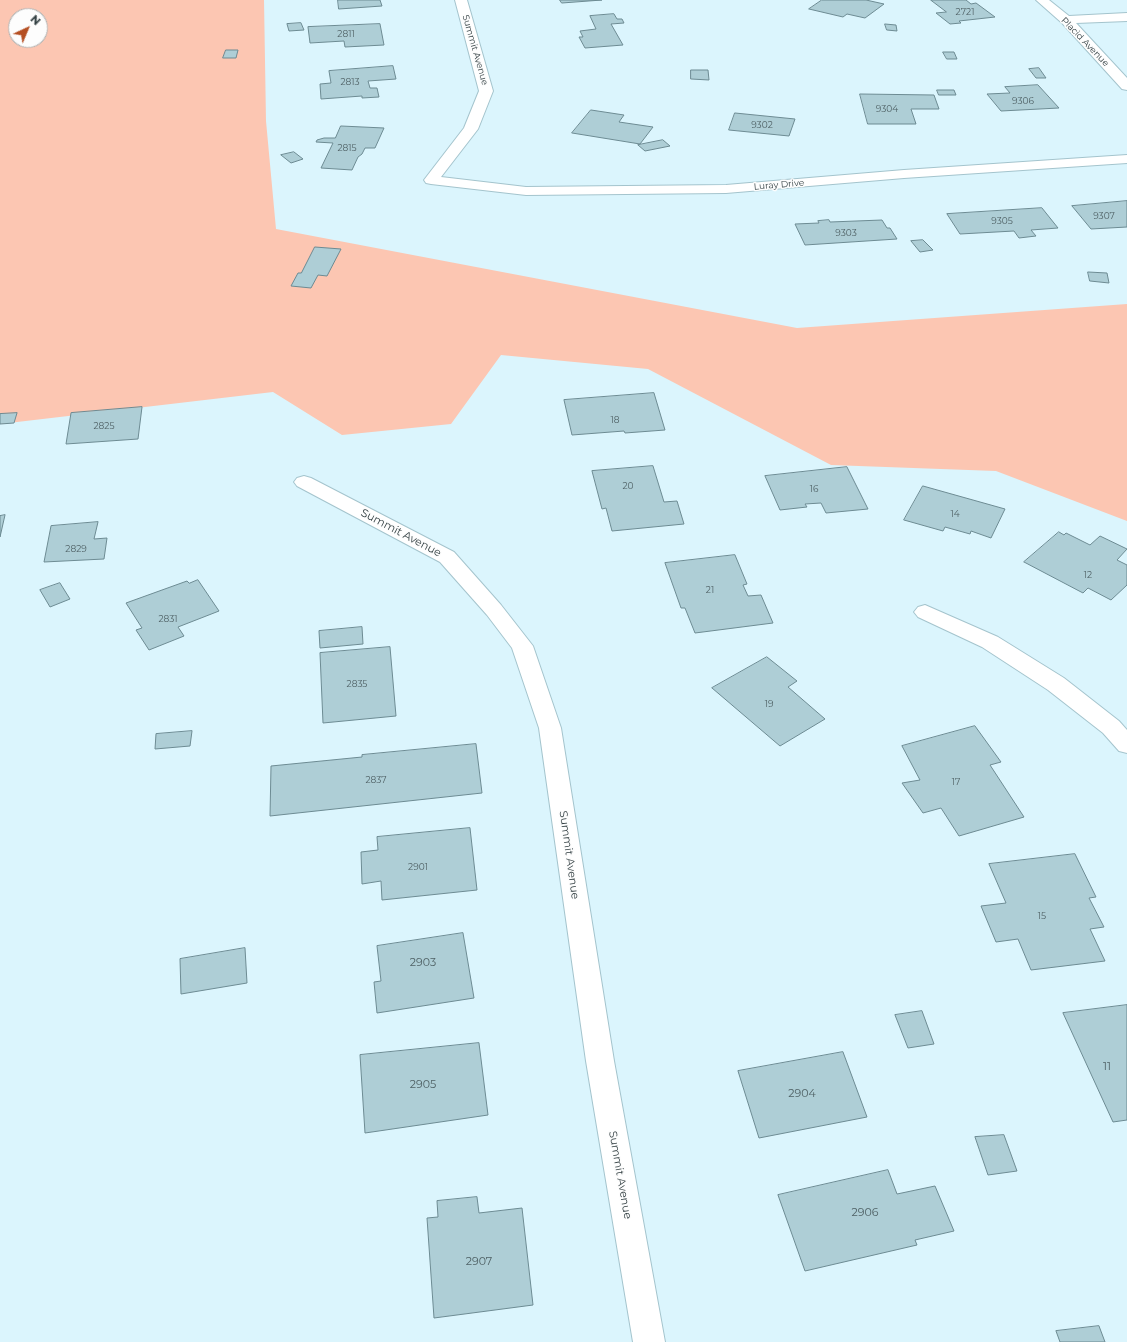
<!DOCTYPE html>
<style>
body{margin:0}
#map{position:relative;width:1127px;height:1342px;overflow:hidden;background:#dbf5fd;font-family:Montserrat,sans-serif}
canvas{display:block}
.north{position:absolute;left:8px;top:8px;width:40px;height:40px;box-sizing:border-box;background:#fdfdfd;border:1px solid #abb1b2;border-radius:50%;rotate:44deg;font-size:11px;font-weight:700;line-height:16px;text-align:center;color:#313e41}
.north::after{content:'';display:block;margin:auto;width:14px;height:18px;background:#b54f22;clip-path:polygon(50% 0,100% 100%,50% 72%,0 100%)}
</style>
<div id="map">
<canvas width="1127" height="1342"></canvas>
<div class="north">N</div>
</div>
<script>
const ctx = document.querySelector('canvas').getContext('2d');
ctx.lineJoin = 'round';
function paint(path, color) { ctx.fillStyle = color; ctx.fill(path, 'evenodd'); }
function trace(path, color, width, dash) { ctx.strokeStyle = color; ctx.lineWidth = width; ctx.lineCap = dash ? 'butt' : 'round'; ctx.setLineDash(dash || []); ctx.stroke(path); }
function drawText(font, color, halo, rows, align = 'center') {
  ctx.font = font + ' Montserrat,sans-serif'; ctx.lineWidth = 3; ctx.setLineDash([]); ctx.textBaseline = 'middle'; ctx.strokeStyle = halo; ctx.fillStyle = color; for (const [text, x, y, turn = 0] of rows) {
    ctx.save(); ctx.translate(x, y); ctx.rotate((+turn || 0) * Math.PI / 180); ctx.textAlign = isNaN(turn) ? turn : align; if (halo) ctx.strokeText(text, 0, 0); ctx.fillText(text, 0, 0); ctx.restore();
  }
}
paint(new Path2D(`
 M0 0H264L266 121 276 229 797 328 1127 304V521L996 471 831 465 648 369 501 355 451 424 342 435 273 392 0 424ZM16 16H40V40H16Z`), '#fcc6b2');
const building = new Path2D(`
 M338 0H380L382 6 339 9Z
 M560 0H602L562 3Z
 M822 0H866L884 4 865 18 847 14 843 17 809 9Z
 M931 0H966L971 4 976 3 995 17 959 21 961 23 950 24 936 13 946 12Z
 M614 14 617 19H622L624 23 611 24 623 45 585 48 579 37H583L580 31 596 29 590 16Z
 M301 23 304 30 289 31 287 24Z
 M380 24 384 45 345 47 344 41 310 43 308 27Z
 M885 24 896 25 897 31 887 30Z
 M226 50H238L236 58H223Z
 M943 52H954L957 59H947Z
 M393 66 396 79 368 81 370 88H377L379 97 362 98V96L321 99 320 84 331 83 329 71Z
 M1039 68 1046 78H1036L1029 69Z
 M691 70H708L709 80 691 79Z
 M1038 85 1059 108 1001 111 987 94 1010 93 1005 87Z
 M937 90H954L956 95H939Z
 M860 94 934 95 939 109H911L916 124H868Z
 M591 110 624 115 619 122 653 127 640 144 572 133Z
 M735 113 795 119 789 136 729 130Z
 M341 126 384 128 375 148H365L362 154 358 157 352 170 321 168 333 143 316 142 317 140 324 138H335Z
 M663 140 670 146 645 151 638 145Z
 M294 152 303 159 291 163 281 155Z
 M1127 201V227L1091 229 1072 206Z
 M1042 208 1058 228 1031 230 1036 236 1019 238 1014 231 960 234 947 214Z
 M829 220 830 222 882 220 887 228H890L897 239 805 245 795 224 819 223 818 221Z
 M923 240 933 250 920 252 911 241Z
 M315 247 341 249 327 276 318 275 311 288 291 286 298 273H301Z
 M1088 272 1107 273 1109 283 1090 281Z
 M654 393 665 430 625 433 624 431 572 435 564 400Z
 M142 407 138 439 66 444 71 413Z
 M17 413 14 423 0 424V414Z
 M653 466 664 502 677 501 684 524 612 531 606 508 602 509 592 471Z
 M847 467 868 509 826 513 821 503 805 504 807 507 780 510 765 476Z
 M923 486 1005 509 991 538 971 531 970 534 945 527 943 531 904 520Z
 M5 515 0 537V516Z
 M98 522 94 539 107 538 104 559 44 562 51 526Z
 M1059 532 1064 535 1066 533 1090 545 1100 536 1127 549 1117 560 1127 565V585L1111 600 1088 588 1083 593 1024 562Z
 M735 555 747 584 743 585 748 596 761 595 773 623 695 633 685 608H681L665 563Z
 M198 580 219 611 178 627 184 636 149 650 136 630 142 628 126 603 187 581 189 583Z
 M60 583 70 599 50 607 40 590Z
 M362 627 363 644 320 648 319 631Z
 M390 647 396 716 323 723 320 653Z
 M767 657 797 681 788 687 825 719 780 746 712 688Z
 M975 726 1001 762 990 765 1024 817 959 836 941 808 923 813 902 783 920 780 902 746Z
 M192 731 190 746 155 749 156 734Z
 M476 744 482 793 270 816 271 766 362 757V755Z
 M470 828 477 890 382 900 381 881 362 884 361 852 378 850 377 837Z
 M1075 854 1096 897 1089 898 1104 927 1090 929 1105 961 1031 970 1018 939 996 942 981 906 1006 903 989 864Z
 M463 933 474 998 377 1013 374 982 381 981 377 946Z
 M245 948 247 983 181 994 180 959Z
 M1127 1005V1120L1113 1122 1063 1013Z
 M922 1011 934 1044 908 1048 895 1015Z
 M479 1043 488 1115 365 1133 360 1055Z
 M843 1052 867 1117 759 1138 738 1071Z
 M1004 1135 1017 1171 988 1175 975 1137Z
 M888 1170 897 1194 935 1186 954 1231 915 1240 917 1245 805 1271 778 1195Z
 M477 1197 479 1213 522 1208 533 1305 434 1318 427 1218 438 1217 437 1201Z
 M1099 1326 1105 1342H1060L1056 1331Z`);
paint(building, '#aeced6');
trace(building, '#6d8b93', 1);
const street = new Path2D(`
 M455 0H467L493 91 478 129 441 177 526 187 726 185 904 170 1127 155V163L904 178 726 193 526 195 431 184 426 183 424 180 464 128 479 91Z
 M1036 0H1049L1069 16 1127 13V21L1076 23 1127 78V90L1122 89 1062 23Z
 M304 476 311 478 454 552 501 605 533 646 561 728 614 1061 665 1342H633L586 1061 539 728 512 648 487 615 440 562 297 486 294 482 297 478Z
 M925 605 998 637 1064 678 1119 721 1127 730V753L1119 751 1103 733 1048 690 982 647 918 617 914 612 918 607Z`);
trace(street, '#a4c4cd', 2);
paint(street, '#fff');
drawText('9px', '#506266', null, [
 ["2721",965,12],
 ["2811",346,34],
 ["2813",350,82],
 ["9306",1023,101],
 ["9304",887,109],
 ["9302",762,125],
 ["2815",347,148],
 ["9307",1104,216],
 ["9305",1002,221],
 ["9303",846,233],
 ["18",615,420],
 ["2825",104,426],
 ["20",628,486],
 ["16",814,489],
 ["14",955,514],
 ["2829",76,549],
 ["12",1088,575],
 ["21",710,590],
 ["2831",168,619],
 ["2835",357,684],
 ["19",769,704],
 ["2837",376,780],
 ["17",956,782],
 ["2901",418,867],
 ["15",1042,916]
]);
drawText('9px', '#313e41', '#fdfdfd', [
 ["Placid Avenue",1085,42,46],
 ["Summit Avenue",475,50,74],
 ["Luray Drive",779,185,-5]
]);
drawText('11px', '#313e41', '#fdfdfd', [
 ["Summit Avenue",401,533,28],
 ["Summit Avenue",569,855,82],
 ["Summit Avenue",620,1175,80]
]);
drawText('11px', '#506266', null, [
 ["2903",423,963],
 ["11",1107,1067],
 ["2905",423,1085],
 ["2904",802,1094],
 ["2906",865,1213],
 ["2907",479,1262]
]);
</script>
